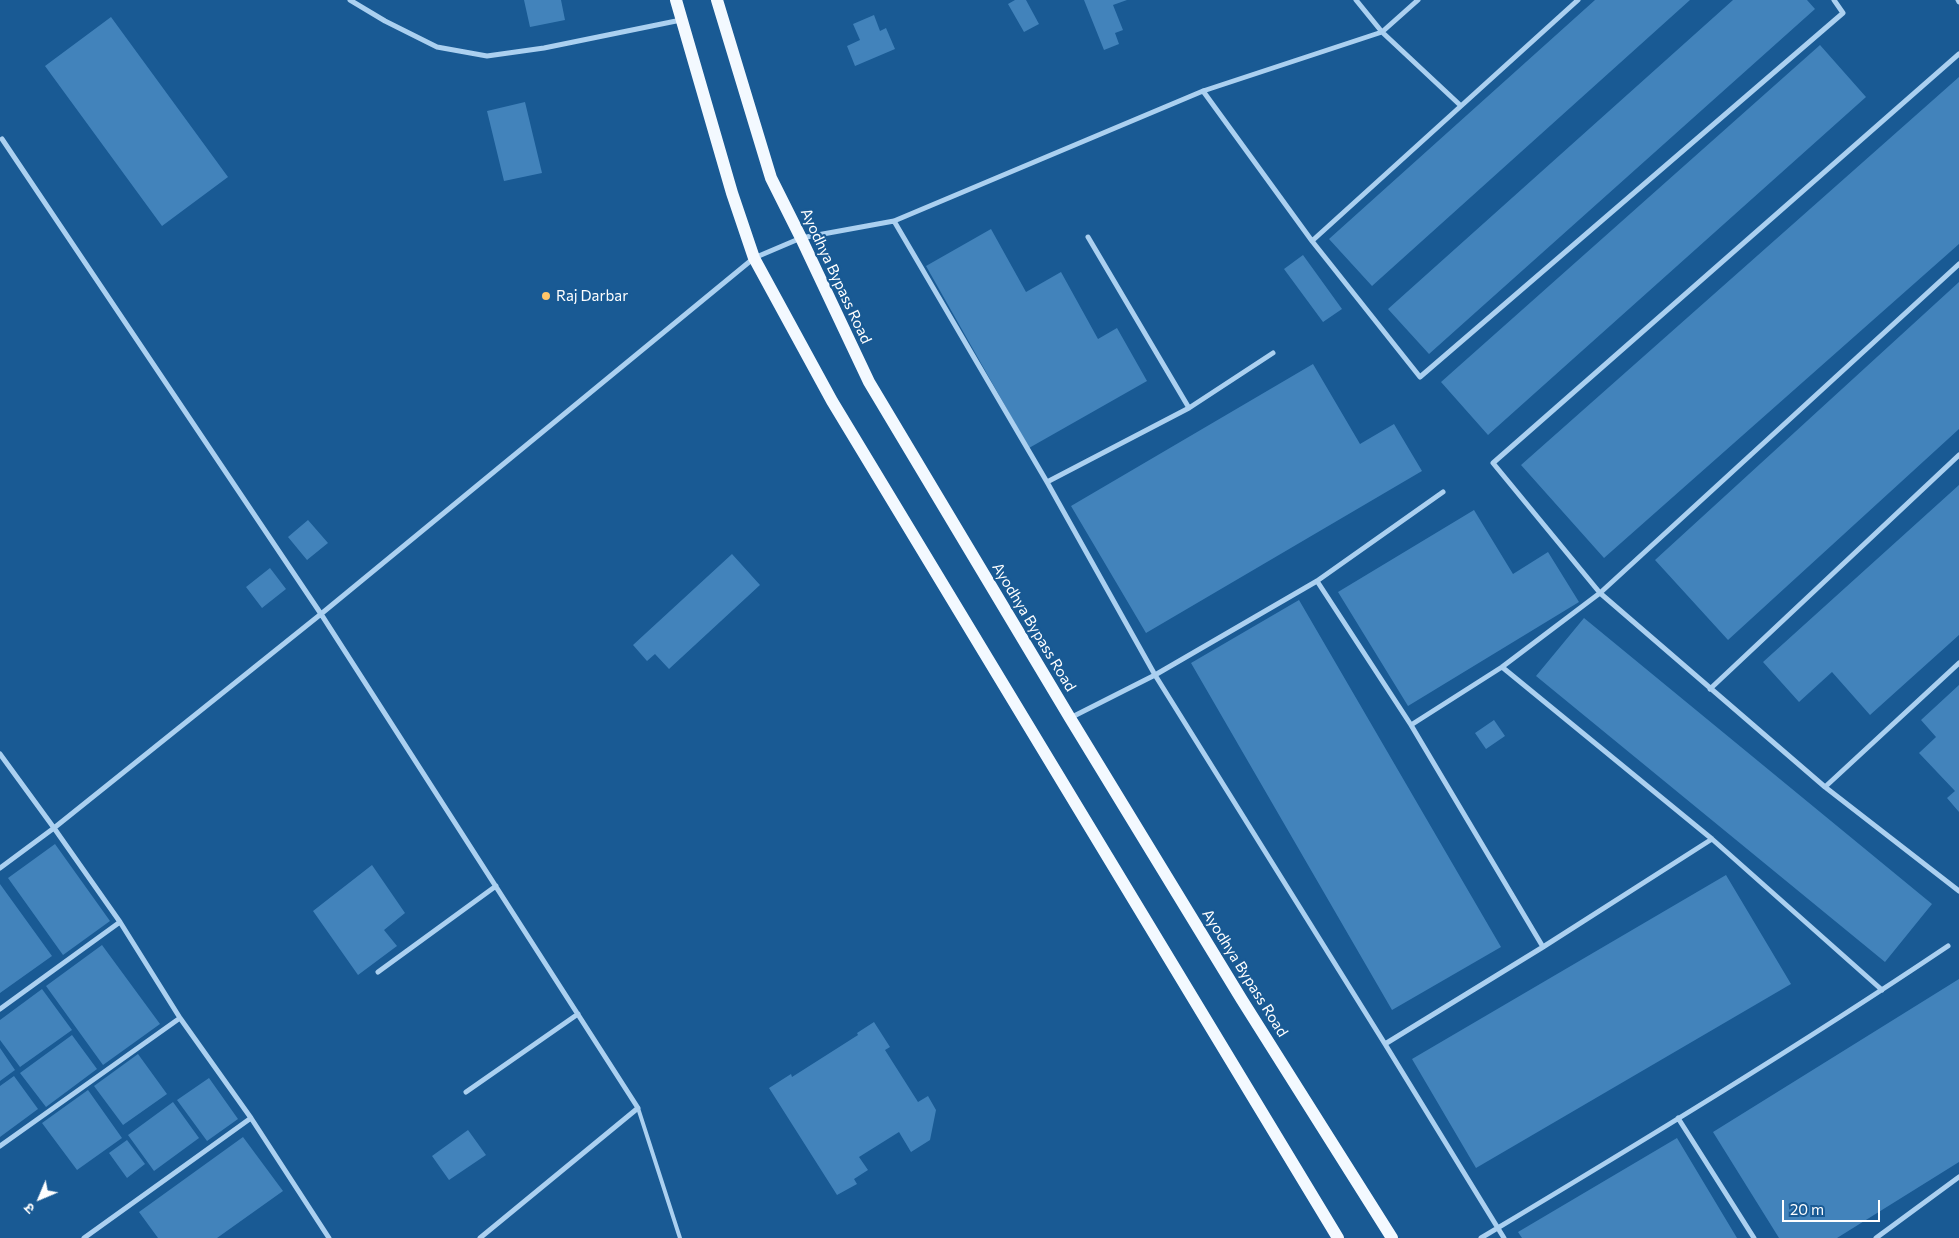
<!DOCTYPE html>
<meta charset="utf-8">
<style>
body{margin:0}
#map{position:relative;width:1959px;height:1238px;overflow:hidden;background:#195a94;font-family:Commissioner,"Noto Sans Devanagari",sans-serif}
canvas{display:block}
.north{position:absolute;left:15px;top:1173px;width:50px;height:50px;-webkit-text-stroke:4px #195a94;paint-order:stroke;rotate:225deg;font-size:14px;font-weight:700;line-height:20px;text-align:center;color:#fff}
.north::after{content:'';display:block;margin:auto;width:18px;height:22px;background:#fff;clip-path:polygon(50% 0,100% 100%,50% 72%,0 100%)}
.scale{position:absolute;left:1782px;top:1200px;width:98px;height:22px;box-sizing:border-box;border:2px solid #fff;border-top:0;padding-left:6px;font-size:15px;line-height:18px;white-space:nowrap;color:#fff;-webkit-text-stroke:4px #195a94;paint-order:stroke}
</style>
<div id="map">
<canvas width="1959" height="1238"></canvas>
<div class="north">उ</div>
<div class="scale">20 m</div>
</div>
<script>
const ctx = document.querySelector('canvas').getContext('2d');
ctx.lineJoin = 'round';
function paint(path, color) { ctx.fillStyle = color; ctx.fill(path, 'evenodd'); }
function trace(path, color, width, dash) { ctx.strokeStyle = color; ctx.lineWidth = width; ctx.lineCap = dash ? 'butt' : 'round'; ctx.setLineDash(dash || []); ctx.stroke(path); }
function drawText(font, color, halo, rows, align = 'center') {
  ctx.font = font + ' Commissioner,sans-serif'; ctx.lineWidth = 4.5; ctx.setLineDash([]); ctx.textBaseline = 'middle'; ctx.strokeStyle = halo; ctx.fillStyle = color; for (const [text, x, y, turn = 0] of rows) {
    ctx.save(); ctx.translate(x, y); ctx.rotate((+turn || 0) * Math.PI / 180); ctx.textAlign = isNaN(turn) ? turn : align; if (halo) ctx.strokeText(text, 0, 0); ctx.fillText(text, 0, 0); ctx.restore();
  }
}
paint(new Path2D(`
 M524 0H561L565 20 530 27Z
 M1015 0H1026L1039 24 1024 32 1008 4Z
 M1084 0H1127L1113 5 1123 30 1115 33 1119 44 1104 50Z
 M1595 0H1690L1372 286 1329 239Z
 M1733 0H1807L1815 9 1429 354 1388 309Z
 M874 15 880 31 886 28 895 49 855 66 847 46 860 40 853 24Z
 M111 17 228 177 162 226 45 66Z
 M1820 45 1866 97 1488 435 1441 382Z
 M1959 77V244L1604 558 1521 465Z
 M525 102 542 173 504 181 487 111Z
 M991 229 1026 292 1061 272 1098 339 1117 328 1147 381 1029 448 926 266Z
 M1303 255 1342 309 1323 322 1284 269Z
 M1959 282V429L1728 640 1655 560Z
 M1313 364 1360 444 1394 424 1422 471 1146 633 1071 506Z
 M1959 485V635L1870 715 1832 672 1799 702 1763 662Z
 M1474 510 1513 574 1548 552 1579 602 1408 706 1338 592Z
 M308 520 328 543 307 560 288 537Z
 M732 554 760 585 669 669 655 654 647 661 633 645Z
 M270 568 286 589 262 608 246 587Z
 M1299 600 1501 947 1392 1010 1191 663Z
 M1584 618 1932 904 1885 962 1536 676Z
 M1959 685V812L1947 798 1955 791 1919 753 1936 737 1921 720Z
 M1494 720 1505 736 1486 749 1475 733Z
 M55 844 110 921 63 955 8 878Z
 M372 865 405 913 384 930 397 946 358 975 313 911Z
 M1726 875 1791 984 1476 1168 1412 1059Z
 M0 884 52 956 0 993Z
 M102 945 160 1024 103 1065 46 986Z
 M1959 979V1162L1837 1238H1779L1713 1132Z
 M42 989 72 1030 20 1067 0 1040V1020Z
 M874 1022 890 1047 885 1050 918 1102 928 1096 936 1110 930 1140 911 1152 899 1132 859 1157 868 1170 854 1179 857 1184 837 1195 769 1088 791 1074 792 1077 858 1035 857 1033Z
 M72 1035 97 1069 46 1107 20 1073Z
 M0 1048 15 1070 0 1081Z
 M138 1054 167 1094 123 1125 94 1086Z
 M14 1076 38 1109 0 1137V1086Z
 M209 1078 238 1119 207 1141 177 1100Z
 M88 1090 122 1138 77 1170 42 1123Z
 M173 1102 199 1138 154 1171 128 1135Z
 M468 1130 486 1155 449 1180 432 1156Z
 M243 1137 283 1191 217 1238H158L139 1212Z
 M1677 1138 1737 1238H1522L1518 1232Z
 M127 1140 145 1164 127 1178 109 1153Z`), '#4283bb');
trace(new Path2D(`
 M638 1108 680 1238`), '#abd0f0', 4);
trace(new Path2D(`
 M350 0 385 21 437 47 487 56 544 48 681 20
 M1356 0 1382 32 1460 105
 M1958 0 1959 2
 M1959 54 1493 463 1600 593 1825 787 1959 891
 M1203 91 1312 241 1420 377 1843 13 1834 0
 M2 139 321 614 638 1108 480 1238
 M894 221 1047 482 1155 675 1385 1044 1504 1238
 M1088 237 1189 408
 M1312 241 1578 0
 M1047 482 1189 408 1273 353
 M1317 581 1411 725 1543 947
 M1502 667 1712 839 1882 990
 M1710 689 1959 455
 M1070 718 1155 675 1317 581 1443 492
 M1411 725 1502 667 1600 593 1959 264
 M0 754 54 828 120 922 180 1018 251 1118 329 1238
 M1825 787 1959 663
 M0 868 54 828 321 614 754 258 801 238 894 221 1203 91 1382 32 1418 0
 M378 972 496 886
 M0 1009 120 922
 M1385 1044 1543 947 1712 839
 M466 1092 578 1014
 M1678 1118 1754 1238
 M0 1146 180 1018
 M84 1238 251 1118
 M1481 1238C1638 1144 1796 1048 1948 946
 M1876 1238 1959 1177`), '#abd0f0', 5);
trace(new Path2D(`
 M676 0 732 193 754 258 832 401 1338 1238
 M717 0 771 178 801 238 869 382 1070 718 1242 1000 1392 1238`), '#f3f9ff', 12);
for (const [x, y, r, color] of [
 [546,296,5,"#ffc669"]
]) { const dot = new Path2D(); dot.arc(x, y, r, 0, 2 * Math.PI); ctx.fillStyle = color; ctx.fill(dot); trace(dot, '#195a94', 2); }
drawText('15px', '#fff', '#195a94', [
 ["Ayodhya Bypass Road",836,276,65],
 ["Ayodhya Bypass Road",1034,627,59],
 ["Ayodhya Bypass Road",1245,973,58]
]);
drawText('15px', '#fff', '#195a94', [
 ["Raj Darbar",556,296]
], 'left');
</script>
